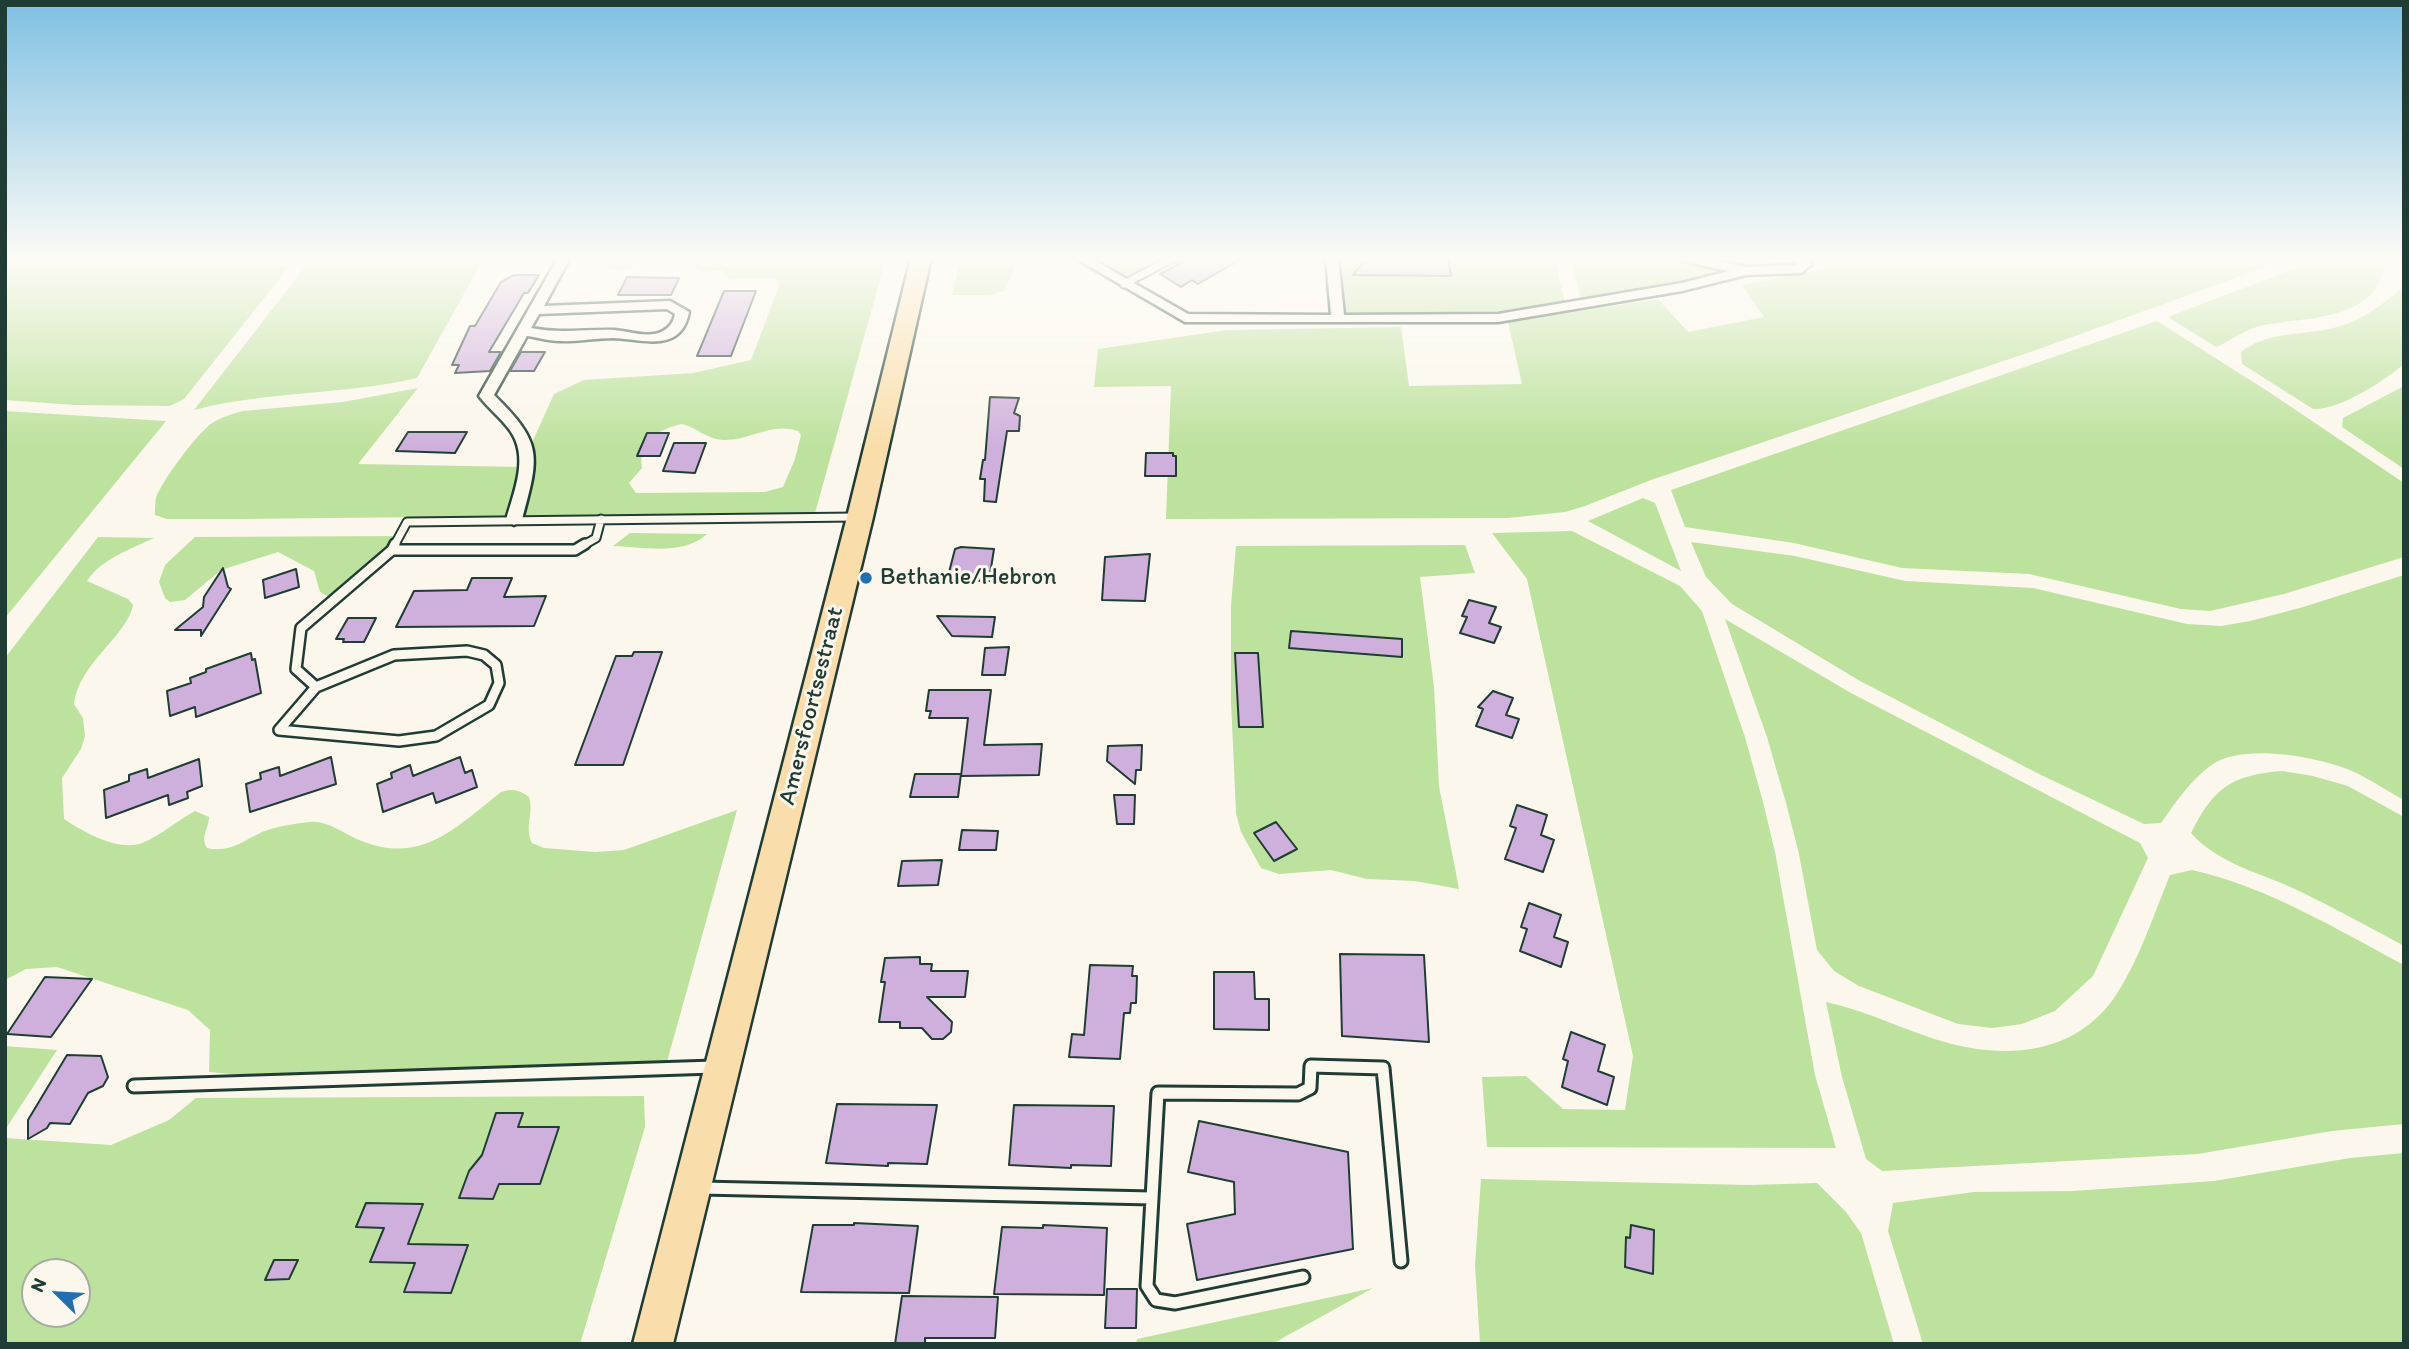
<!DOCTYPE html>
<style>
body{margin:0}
#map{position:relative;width:2409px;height:1349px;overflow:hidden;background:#fbf7ec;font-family:Itim,sans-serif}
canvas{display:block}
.frame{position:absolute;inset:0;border:7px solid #1f3d34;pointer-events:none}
.north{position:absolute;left:21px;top:1258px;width:70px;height:70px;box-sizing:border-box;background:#fbf7ec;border:2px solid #a3ada2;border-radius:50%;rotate:294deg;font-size:19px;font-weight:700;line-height:28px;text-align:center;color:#1f3d34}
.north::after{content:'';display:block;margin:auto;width:24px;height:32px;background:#1f6fb2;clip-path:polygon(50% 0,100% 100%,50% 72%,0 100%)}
</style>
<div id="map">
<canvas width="2409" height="1349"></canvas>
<div class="frame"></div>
<div class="north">N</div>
</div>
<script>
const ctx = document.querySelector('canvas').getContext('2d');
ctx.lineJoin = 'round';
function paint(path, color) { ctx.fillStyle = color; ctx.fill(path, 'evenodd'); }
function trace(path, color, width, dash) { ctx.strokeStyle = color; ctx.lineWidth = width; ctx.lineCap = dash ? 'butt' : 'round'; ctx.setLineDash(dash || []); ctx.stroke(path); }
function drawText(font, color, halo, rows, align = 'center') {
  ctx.font = font + ' Itim,sans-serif'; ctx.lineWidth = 6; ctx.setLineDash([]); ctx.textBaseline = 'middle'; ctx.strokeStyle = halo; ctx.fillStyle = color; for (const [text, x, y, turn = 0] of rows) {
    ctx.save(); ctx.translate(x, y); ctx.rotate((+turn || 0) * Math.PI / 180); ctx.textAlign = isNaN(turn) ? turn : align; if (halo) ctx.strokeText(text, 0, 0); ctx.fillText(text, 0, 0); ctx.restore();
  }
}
paint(new Path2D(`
 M5 258H296L184 399 170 406 75 405 5 400Z
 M312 258H558H484L417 378C344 395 266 391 194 410Z
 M579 258H886L815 513 234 519H167L155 515C155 509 155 503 156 498 161 482 198 432 212 423 222 417 232 414 243 411L343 402 418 388 358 464 521 467 554 394 584 380 693 373 751 360 779 286 778 280 773 278 729 279 721 270 704 272 665 259 617 271ZM682 424C697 428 707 439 723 440 750 441 771 422 798 431L801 435 795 459 783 487 765 492 636 493 629 483 642 468C637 441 659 429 682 424Z
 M961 258H1025L1017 264 1004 291 989 295H952Z
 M1089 258H1164C1126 279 1127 281 1089 258Z
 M1340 258H1555L1565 303 1488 315H1346Z
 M1571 258H1680L1725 276 1581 301Z
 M1878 258H2291L2039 349 1651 480 1585 506 1565 512 1508 518 1166 519 1171 386 1094 387 1098 349 1227 330 1401 327 1409 386 1522 384 1508 322 1658 299 1688 332 1764 317 1742 285Z
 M2322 258H2377L2384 267C2375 321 2305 317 2265 325 2246 328 2233 340 2216 347L2168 317Z
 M2404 286V364C2384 381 2338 411 2313 409L2242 364 2241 352C2266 333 2294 335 2324 330 2356 325 2380 307 2404 286Z
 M2157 321 2269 392 2404 483V557L2284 594 2210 611 2181 609 2029 574 1902 568 1794 543 1685 527 1671 490Z
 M2404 386V469L2342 427 2343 418Z
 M5 411 166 421 5 618Z
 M1643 498 1655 503 1681 571 1588 521Z
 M1572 531 1680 586 1702 611 1745 737 1763 802 1775 852 1815 1075 1836 1148 1487 1147 1482 1077 1526 1076 1563 1109 1625 1110 1633 1056 1527 579 1492 533Z
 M630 533 707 534C684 556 643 547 613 546Z
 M396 536 390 548 337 601 320 592 314 571 278 552 221 570 185 600 170 602 165 598 159 582 165 565 195 537Z
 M98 537 154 538C131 549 101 559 87 581L128 599 133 605C128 635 78 664 74 704L83 718 85 736 81 749 62 778 64 819C84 832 118 852 142 843 160 836 178 820 195 811L209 817C209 829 200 836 207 848 230 853 243 841 262 832 277 826 294 824 309 822 328 820 342 833 359 840 421 866 455 828 501 792 512 788 520 790 529 797 534 815 524 826 532 843L544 848 595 852 624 850 737 810 665 1069 243 1075 209 1072 210 1030 188 1010 57 967 26 969 5 980V658Z
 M1691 542 1795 556 1905 581 2033 588 2187 624 2221 626 2250 621 2300 608 2404 575V800C2387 791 2370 779 2352 771 2318 757 2242 742 2210 766 2190 781 2175 803 2161 823L2144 824 2039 774 1860 681 1732 604 1706 577Z
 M1465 545 1475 573 1420 577 1434 687 1439 786 1459 889 1415 881 1367 879 1331 870 1279 874 1261 868 1241 832 1236 813 1231 701V605L1236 546Z
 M1725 619 1851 693 2140 843 2148 858 2093 976 2055 1011 2022 1024 1992 1028 1958 1024 1859 986 1834 971 1817 950 1799 854 1786 803 1767 737Z
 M2282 771 2313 776 2348 786 2404 817V946C2369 927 2334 908 2299 891 2262 873 2218 864 2191 833 2214 787 2232 775 2282 771Z
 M2192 870C2268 887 2336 929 2404 965V1124L2332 1131 2198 1154 1882 1171 1866 1159 1842 1077 1826 1002C1869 1011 1909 1033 1952 1044 2015 1060 2081 1051 2118 992 2140 957 2154 914 2170 875Z
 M5 1046 57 1050 5 1130Z
 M644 1096 645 1127 580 1344H5V1138L111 1145 169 1120 196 1098ZM35 1272H77V1314H35Z
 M2404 1153V1344H1923L1888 1231 1893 1203 1974 1192 2073 1191 2214 1181 2350 1158Z
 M1481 1179 1749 1185 1817 1183 1846 1212 1861 1233 1894 1344H1480L1475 1265Z
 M1373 1288 1272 1344H1136L1137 1339Z`), '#bde29d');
const building = new Path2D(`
 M1190 258H1243L1198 284 1192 280 1181 287 1160 274Z
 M1366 258H1448L1451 276 1353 275Z
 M514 275H539L528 293H524L489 352H501L490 371 455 373 459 365H452L470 326H475L501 282Z
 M627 277 679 278 671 295H618Z
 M724 291H756L731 356H697Z
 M521 352H545L534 371H510Z
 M990 397 1019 398 1014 413 1020 416 1019 431H1007L996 502 984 501 985 479H980L983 460H985Z
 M408 432H467L455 453 396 451Z
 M647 433H669L660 456H637Z
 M674 443H706L695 473 663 471Z
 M1146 453H1173V456H1176V476H1145Z
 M961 547 994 549 989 581 947 580 955 549Z
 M1150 554 1145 601 1102 600 1105 557Z
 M223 568 228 587 231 589 201 636V630H175L203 607 204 597Z
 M296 569 299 587 265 598 263 580Z
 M472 578H512L504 597 546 596 534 626 396 627 414 591 467 590Z
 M1469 600 1496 607 1489 623 1501 627 1494 643 1460 633 1467 617 1462 616Z
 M937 616 995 617 992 637 952 636Z
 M348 618H376L364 642H343L344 639H336Z
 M1291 631 1402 639V657L1289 648Z
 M1009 647 1005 675H982L985 648Z
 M634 652H662L623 765H575L616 656H632Z
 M251 653 252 660 255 659 261 693 196 717 195 707 170 716 167 691 191 683 190 678 206 672V669Z
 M1235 653H1258L1263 727H1239Z
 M929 690H991L984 745 1042 744 1039 775 961 776 968 718H929L931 711H926Z
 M1493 691 1513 698 1506 715 1519 719 1512 738 1476 726 1483 709 1478 707Z
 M1142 745 1141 770H1136L1135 784 1107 761 1108 746Z
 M331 757 336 784 250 812 246 784 261 779 260 773 279 767 280 776Z
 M460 757 465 773 472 770 477 787 436 803 433 793 383 812 377 784 392 778 391 773 410 765 413 776Z
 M199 759 202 786 187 792 188 798 169 805 168 795 106 818 104 790 129 781V775L147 769 148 778Z
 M915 774H961L958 797H910Z
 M1114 795H1135L1134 824H1117Z
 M1517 805 1547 815 1541 835 1554 840 1543 872 1505 859 1516 828 1510 826Z
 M1276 822 1297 849 1274 861 1254 833Z
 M962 830 998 831 996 850H959Z
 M942 860 938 885 898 886 902 861Z
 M1529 903 1561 915 1554 937 1568 942 1561 967 1520 951 1527 929 1521 927Z
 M1340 954 1424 955 1429 1042 1342 1036Z
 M920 957V964H932L931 971H968L965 997H927L952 1022 951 1032 943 1039H932L922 1028H900V1022H879L885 982H881L885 958Z
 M1090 965 1133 966 1132 976H1137L1136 1003H1131L1130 1013H1124L1120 1059 1069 1057 1072 1034 1084 1035Z
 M1214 972H1254L1255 999H1269V1030L1214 1029Z
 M45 977 92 979 51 1037 7 1034Z
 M1571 1032 1605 1045 1598 1071 1614 1077 1607 1105 1562 1087 1568 1061 1563 1059Z
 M67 1055 101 1056 108 1077 103 1086 88 1093 70 1124 50 1123 47 1128 28 1139V1120Z
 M837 1104 937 1105 927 1164 888 1163V1166L826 1163Z
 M1014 1105 1114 1106 1111 1166 1071 1165V1168L1009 1165Z
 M496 1113H523L518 1127H559L540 1184H499L493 1199 459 1198 469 1171 482 1155Z
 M1199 1121 1348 1152 1353 1249 1197 1280 1187 1224 1235 1214 1234 1182 1188 1172Z
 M366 1203 423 1204 408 1244 468 1245 451 1293 404 1292 415 1263 370 1262 384 1228 356 1227Z
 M854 1223 918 1226 909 1293 801 1292 813 1225H854Z
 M1043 1225 1107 1228 1104 1295 994 1294 1002 1227 1043 1228Z
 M1631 1225 1654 1230 1653 1274 1625 1267 1626 1237 1630 1238Z
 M274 1260H298L289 1279 265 1280Z
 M1107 1289H1137L1136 1328H1105Z
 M902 1296 998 1297 995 1338H925V1344H895Z`);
paint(building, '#cfb0dc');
trace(building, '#1f3d34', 2);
const serviceFar2 = new Path2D(`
 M1124 284 1173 258
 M394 546 407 522 857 517
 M582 546 596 538 601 519`);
const serviceFar1 = new Path2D(`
 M392 550H575L585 544
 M467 651 484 655 496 665 499 683 489 705 436 736 399 741 279 730 316 687 394 655Z
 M316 687 296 669 301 628 392 550 395 544`);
const service = new Path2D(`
 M134 1086 714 1067
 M701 1188 1152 1198
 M1303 1277 1175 1303 1156 1300 1147 1286 1158 1093 1298 1094 1310 1088 1311 1066 1383 1068 1401 1261`);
const minor = new Path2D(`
 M558 258H570L544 306 670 301 689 312C681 354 642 339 613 338 595 338 577 342 559 341 548 341 537 337 527 336L494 395C544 444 539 456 522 520L514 525 506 520C514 491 530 456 509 429 500 417 488 408 479 396ZM667 309 675 314C674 321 670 327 663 331 649 339 629 331 614 330 584 329 563 334 531 328L539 314Z
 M1075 258H1090L1188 314 1331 315 1326 258H1338L1344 315 1498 314 1682 283 1729 271 1681 261 1680 258H1702L1746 267 1797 265 1795 258H1807L1811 265 1801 273 1746 275 1682 291 1498 322H1185Z`);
const primary = new Path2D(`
 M911 258H931L873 517 673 1344H633L847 517Z`);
trace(serviceFar2, '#1f3d34', 11);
trace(serviceFar1, '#1f3d34', 14);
trace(service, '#1f3d34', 17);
trace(minor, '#1f3d34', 5);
trace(primary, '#1f3d34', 5);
trace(serviceFar2, '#fbf7ec', 7);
trace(serviceFar1, '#fbf7ec', 9);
trace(service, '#fbf7ec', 11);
paint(minor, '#fbf7ec');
paint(primary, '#f9deab');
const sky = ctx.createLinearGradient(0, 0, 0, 447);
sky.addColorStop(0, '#7fc0e3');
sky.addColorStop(0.58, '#fdfbf6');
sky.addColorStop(1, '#fdfbf600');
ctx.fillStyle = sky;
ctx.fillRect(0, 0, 2409, 447);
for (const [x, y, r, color] of [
 [866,578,7,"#1f6fb2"]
]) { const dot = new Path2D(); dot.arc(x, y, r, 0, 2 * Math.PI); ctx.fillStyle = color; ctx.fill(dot); trace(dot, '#fbf7ec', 2.5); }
drawText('24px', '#1f3d34', '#fbf7ec', [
 ["Bethanie/Hebron",880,578]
], 'left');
drawText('24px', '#1f3d34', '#fbf7ec', [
 ["Amersfoortsestraat",812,706,-76]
]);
</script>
